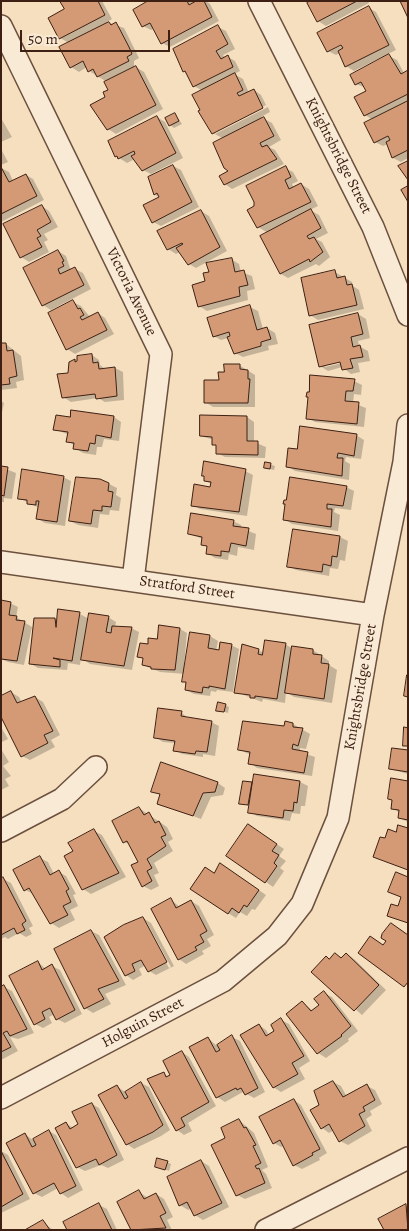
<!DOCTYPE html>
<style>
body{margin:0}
#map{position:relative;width:409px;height:1231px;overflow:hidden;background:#f6dfbf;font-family:Alegreya,serif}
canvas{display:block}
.frame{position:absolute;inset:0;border:2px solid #3d2013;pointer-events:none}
.scale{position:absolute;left:20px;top:30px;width:150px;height:22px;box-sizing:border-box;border:2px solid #3d2013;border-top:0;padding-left:6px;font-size:15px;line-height:18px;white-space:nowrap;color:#3d2013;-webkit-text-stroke:4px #f9ead5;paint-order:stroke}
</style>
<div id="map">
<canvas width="409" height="1231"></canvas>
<div class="frame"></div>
<div class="scale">50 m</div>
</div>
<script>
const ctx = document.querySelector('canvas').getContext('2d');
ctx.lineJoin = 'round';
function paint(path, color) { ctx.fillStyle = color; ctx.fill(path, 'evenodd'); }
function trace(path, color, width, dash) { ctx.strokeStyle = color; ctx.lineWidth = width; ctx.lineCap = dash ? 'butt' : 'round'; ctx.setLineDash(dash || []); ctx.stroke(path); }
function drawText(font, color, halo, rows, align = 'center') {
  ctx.font = font + ' Alegreya,serif'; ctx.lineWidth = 5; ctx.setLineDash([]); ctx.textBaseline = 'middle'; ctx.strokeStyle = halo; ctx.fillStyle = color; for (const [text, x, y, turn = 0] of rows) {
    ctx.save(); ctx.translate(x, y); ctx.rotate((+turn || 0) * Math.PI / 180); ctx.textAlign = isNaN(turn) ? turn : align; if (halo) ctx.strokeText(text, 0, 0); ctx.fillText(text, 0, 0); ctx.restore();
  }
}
paint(new Path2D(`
 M62 1H102L112 19 107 22 124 28 139 58 134 61V66L144 72 163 109 116 134 108 129 107 97 110 91 107 82 89 71 87 67 79 72 71 67 69 43 60 38 66 9Z
 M152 1H206L210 4 219 21 170 47 162 43 155 28 151 30 143 26Z
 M312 1H368L369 3 326 26 318 21Z
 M369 8 376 12 396 50 354 71 346 66 340 53 336 55 328 51ZM346 41 347 43 330 51V49Z
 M218 27 226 31 235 49 223 55 225 58 228 57 235 61 240 71 234 74 243 79 249 93 254 90 261 95 266 105 215 131V134L268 107 270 112 261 117 272 123 281 140 269 147 275 150 284 164 232 189 225 184 230 171 224 139 213 133 200 112 203 91 194 86 184 71Z
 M389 56 397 60 404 73 408 71V158L401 162 393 158 388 144 383 146 375 142 373 120 365 115 368 92 366 88 356 84Z
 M175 114 182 124 174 128 170 125Z
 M157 117 165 122 183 158 151 174 143 170 135 159 127 163 116 156Z
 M1 118 12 137 1 142Z
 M1 149 8 162 1 165Z
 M173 166 181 170 199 207 161 226 153 222 160 198 154 194 152 189Z
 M1 168 9 172 13 181 26 175 33 179 44 200 1 222Z
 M285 168 293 172 298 181 292 184 294 188 301 184 309 189 318 206 310 210 319 215 328 233 316 239 322 242 330 257 319 266 316 264 288 278 281 274 268 233 258 227 256 207 248 187Z
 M42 206 49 211 58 227 44 234 48 240 44 242 49 252 29 262 21 257 4 225Z
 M201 211 209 216 227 251 196 268 189 264 180 252 176 254 168 249Z
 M58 251 66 256 71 271 75 269 83 273 91 289 51 310 43 305Z
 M231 259 239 264 241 272 252 276 255 289 247 291 248 300 207 311 199 306 210 273Z
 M335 272 352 282 353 286 359 290 364 309 318 320 310 315Z
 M73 302 81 306 90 317 98 313 105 318 114 334 75 354 67 349 49 314Z
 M250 307 258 311 263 329 267 328 275 333 278 344 268 346 269 350 243 357 235 353 228 338 221 340 214 336Z
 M358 314 366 319 370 338 358 341 359 346 368 351 370 361 358 363 360 372 351 374 342 367 328 371 320 366 311 325ZM345 359 346 362 325 367V364Z
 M6 344 21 356 24 380 16 382 17 388 1 390V345Z
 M92 355 99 360 100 365 105 369 115 368 123 372 124 400 105 402 98 398 71 402 63 397 75 360 79 363Z
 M239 365 255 375V407H213L205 402 226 374Z
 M354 381 362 385 361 395 354 394 353 403 366 408 364 427 315 422 308 418Z
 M1 401 4 403 1 417Z
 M114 417 121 422 119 441 104 439 102 447H97L96 455 83 453 75 448V446L68 441 69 435 55 429 71 418Z
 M247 417 254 422V442L266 447 265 458 225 457 217 453V446L214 444V440L201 436Z
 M356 435 364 440 361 459 346 457 345 461 350 464 349 480 295 471 287 466 298 450Z
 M266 463 275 466 274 470 265 468Z
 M1 467 16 473 12 499 4 498V502H1Z
 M245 471 253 475 247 516 200 509 192 505 211 488 212 484 205 481Z
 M63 477 71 481 65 526 45 523 38 519 39 508 19 498Z
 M109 484 117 488 116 495 121 498 119 511 110 510 109 515 100 514 98 528 78 525 70 521Z
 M346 487 354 491 351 510 335 508 334 512 340 515 338 531 292 524 284 519Z
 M233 521 241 525V528L256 534 254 550 238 547 237 556 229 554 228 560 215 558 207 553 208 547 203 544V539L189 534Z
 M340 537 348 541 345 561 340 560 338 569 330 568 329 576 296 570 288 566Z
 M10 603 18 607 16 617 32 627 24 665 8 662 1 659Z
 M80 614 89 619 108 617 116 622 115 628H131L139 632 132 670 90 664 81 658 80 665 68 663 67 670 38 668 31 664 55 619 58 621Z
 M180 629 187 633 184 666H186L191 633 210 636 218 641 216 651H220L231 645 239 649 233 692 217 690 216 692 211 691 210 696 194 694 186 690 185 674 160 672 143 665 144 659 139 656 149 645Z
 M285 644 293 649 313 650 329 661V665L337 670 332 703 294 697 286 692 285 703 263 699 262 702 236 692 258 650 264 653Z
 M11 692 19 697 22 703 35 697 43 702 60 735 51 740 55 747 30 760 22 756Z
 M225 705 229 707 228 713 218 710Z
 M159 709 182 713 189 719 211 722 219 726 215 756 203 754V757L182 754 174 750 175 743 163 742 155 737Z
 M293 724 310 734 306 749 300 748V752L315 757 312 776 257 768 250 763 251 755 240 750Z
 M1 727 8 739 2 742H1Z
 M1 749 9 762 3 766 11 776 5 779 9 786 1 790Z
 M408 752V774L390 769Z
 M255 776 300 782 308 786 305 806H301L300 814 292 813 290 821 257 816 250 812V806L240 803 252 783 254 784Z
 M408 782V822L399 818 400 813 392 808 393 801 389 798Z
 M218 783 225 788 223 795 211 797 201 819 158 803 161 795 153 791Z
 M139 808 167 827 173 839 168 842 173 851 154 863 159 873 154 875 159 886 151 890 143 886 139 862 131 845 124 842Z
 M256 830 284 849 279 856 286 861 280 868 284 871 273 887 228 855Z
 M94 831 102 835 126 877 91 894 83 889Z
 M40 858 48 862 54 874 59 872 66 876 76 894 73 895 78 906 70 910 75 920 59 928 51 923 34 894 25 890Z
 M228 869 266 895 255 910 252 909 247 916 240 912 236 918 228 913 214 874Z
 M3 879 11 883 33 926 29 928 32 934 26 937 19 933 8 939 5 937 1 939V880Z
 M171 900 180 907 191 901 199 906 214 935 207 939 211 946 202 951 204 954 186 964 179 959Z
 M143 918 151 923 174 966 156 975 149 971 146 965 139 969 142 975 133 980 126 975ZM145 923H147L171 967 169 968Z
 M91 931 99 935 126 985 105 994 111 1004 93 1013 85 1008Z
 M335 954 343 958 347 954 354 959 386 990 362 1015 313 972Z
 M38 962 46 969 52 966 60 970 82 1014 65 1023 57 1019 55 1014 49 1017 52 1023 43 1028 35 1024Z
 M4 987 12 991 34 1033 18 1039 10 1037 18 1051 1 1060V988Z
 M324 993 332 997 358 1031 348 1039 349 1041 326 1058 318 1053 302 1002 313 1011 320 1006Z
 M281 1020 289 1024 310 1061 299 1068 305 1079 281 1092 273 1087 259 1025 266 1030 269 1035 276 1031Z
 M232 1037 240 1041 265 1092 254 1098 243 1092 225 1102 217 1097 208 1038 217 1046Z
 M182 1052 189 1057 216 1106 188 1123 192 1131 184 1135 177 1130 164 1074 169 1077Z
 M333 1082 341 1086 347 1097 367 1086 375 1090 382 1104 370 1111 372 1115 366 1119 372 1131 348 1145 340 1141 334 1130 329 1133 322 1128 321 1105Z
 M141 1083 149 1087 170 1130 161 1136 134 1149 127 1144 117 1086 126 1093Z
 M294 1100 301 1105 327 1153 319 1158 320 1160 302 1169 294 1165 284 1146 281 1147 274 1143Z
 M92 1104 99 1108 124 1160 108 1168 101 1165 85 1171 77 1167 66 1124 74 1128 80 1124Z
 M239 1120 254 1133 268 1167 262 1170 266 1174 272 1188 245 1199 237 1195Z
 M49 1131 56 1135 83 1190 68 1198 61 1193 58 1188 42 1197 34 1193 25 1134 34 1141Z
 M1 1151 8 1155 30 1199 1 1213Z
 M201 1161 209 1166 229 1207 203 1220 195 1215 192 1208 188 1210 180 1205Z
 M167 1162 171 1164 169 1171 156 1166Z
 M139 1192 148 1198 156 1194 164 1199 173 1217 167 1220 172 1230H133Z
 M99 1205 107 1209 117 1230H68Z
 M406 1206 408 1207V1230Z
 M43 1222 53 1230H28Z`), '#0003');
const building = new Path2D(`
 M60 1H98L105 15 59 39 48 18 64 9Z
 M148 1H187L189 5 196 1H204L212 17 161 44 150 23 142 27 133 10Z
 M310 1H357L317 22 307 3Z
 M408 1V18L400 1Z
 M369 6 389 45 345 67 338 51 343 48 341 45 327 52 317 33Z
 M109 22 111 25 116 22 129 47 132 54 127 57 129 61 97 77 93 69 88 72 83 61 70 68 59 47Z
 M218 25 228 44 216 51 221 59 228 55 233 67 193 87 185 71 183 72 173 49Z
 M389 54 401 74 408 70V94L364 116 354 97 366 91 361 82 355 85 350 75Z
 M136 66 156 105 107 130 90 105 105 97 103 92 108 90 104 82Z
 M235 73 243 90 237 93 239 96 254 89 263 108 212 134 198 111 200 110 192 95Z
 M408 101V150L392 158 386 142 390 140 388 136 374 143 364 123Z
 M175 113 179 121 169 126 165 118Z
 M157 116 176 153 142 171 131 156 135 154 134 151 118 159 117 156 115 157 108 141Z
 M264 117 274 136 260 143 262 147 267 145 277 159 224 185 219 176 228 171 224 168 213 143Z
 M408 161V180L398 166Z
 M173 165 192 202 152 223 143 205 159 197 157 193 154 195 148 177Z
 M286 166 291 177 285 180 289 189 301 183 311 202 257 228 247 210 254 206V202L246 186Z
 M1 167 9 182 26 174 37 196 1 214Z
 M408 186V202L401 190Z
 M42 205 51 222 37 230 41 236 37 238 42 247 20 258 3 224Z
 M311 209 321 228 307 236 309 239 314 237 323 252 310 262 309 259 280 274 260 236Z
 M201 210 220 247 188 265 176 248 183 244 182 243 167 250 157 231Z
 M58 250 64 261 62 262 64 266 58 269 60 274 75 267 84 285 42 306 23 268Z
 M232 258 235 272 244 270 248 285 239 287 240 296 198 307 192 285 205 281 203 273 209 272 206 263Z
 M335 270 337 278 345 276 347 285 352 284 357 305 309 316 301 278Z
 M73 300 78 309 80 308 84 315 80 317 82 320 98 312 107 330 66 350 48 313Z
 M250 305 257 330 267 327 271 339 261 342V346L234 354 227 337 230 336 229 332 213 337 207 318Z
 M358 313 363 334 351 337 353 347 360 345 363 357 350 359 353 368 342 370 340 362 319 367 309 325Z
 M1 343H6L7 351 13 350 17 376 9 378 10 384 1 385Z
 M92 354 93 363 98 362 99 369 115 367 117 396 96 399 95 394 62 398 57 374 68 373 69 362 75 359V362L77 361V356Z
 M224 364H240V369L248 370V379H250L248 403H204V380H219L218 372H224Z
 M310 375 355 379 353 391H346L345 401 359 402 357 424 306 419 308 397H306L307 392H309Z
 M71 410 114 416 111 438 96 435 95 444 90 443 88 451 73 449 74 443 66 442 68 432 53 430 56 415 70 417Z
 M200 415 247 416V441H258V455L216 454V445H212V437L200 436Z
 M300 426 357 434 354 456 338 453 337 458H343L342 476 286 467 288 448 297 449Z
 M204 461 246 469 239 512 191 506 194 484 210 487 211 482 204 481V476H202Z
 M265 462 271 463 270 469 264 468Z
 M1 466 8 467 4 496 1 495Z
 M22 469 64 476 57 522 36 519 39 501H36V505L27 504V500L18 499Z
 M76 477 100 479 109 483 108 491 113 492 111 507 102 506V511L93 510 91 524 69 521Z
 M290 477 347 486 343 506 327 504V509H332L331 527 283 520 285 504H283L284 500H286Z
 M191 513 234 520 233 526 249 528 246 546 231 543 229 552 221 551V556L206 554 207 546 201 545 202 537 188 534Z
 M293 529 340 536 337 557 332 556 331 566 323 564 322 572 287 567Z
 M1 600 11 602 9 615 17 616 16 620 25 621 17 661 1 659Z
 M58 609 80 612 72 661 53 658 60 660V667L29 664 34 618H55L56 627Z
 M89 613 109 616 106 632 111 633 112 626 132 627 124 666 81 660Z
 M159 625 180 628 175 670 151 669V667L142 665 143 658 137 657 140 643 148 644V638L157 639Z
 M190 632 210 635 208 648 219 650 220 642 232 644 225 689 209 686V688L203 687 202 693 185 690 186 682H182Z
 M265 640 286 643 277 699 255 696V698H250V695L234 693 242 644 259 649 258 654 262 655Z
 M292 646 313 649V654L322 655 321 663 329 664 324 699 285 693Z
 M407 675H408V697L404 696Z
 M11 691 17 703 35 696 53 731 44 735 48 743 21 757 1 717V696Z
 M218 702 226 704 224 712 216 711Z
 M158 708 182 711 181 716 212 721 207 752 196 751 195 754 173 751 175 741 154 738Z
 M243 721 284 726 285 721 293 723V727L303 728 298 746 293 744 292 749 308 752 304 773 248 764 250 752 238 750Z
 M404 727 408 728V746H403Z
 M392 748 408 750V772L389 769Z
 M161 762 218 782 215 792 203 793 193 816 157 804 160 794 151 792Z
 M254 774 300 781 297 803 294 802 293 811 284 810 283 818 248 813Z
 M391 778 408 781V820L398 818 399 810 391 809 392 800 388 799Z
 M243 781 252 782 248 805 239 804Z
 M139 807 144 815 149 812 155 823 159 821 166 835 161 837 166 846 147 859 152 868 147 871 152 881 142 887 131 865 138 862 127 841 123 843 112 821Z
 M248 824 277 844 272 851 279 855 274 863 277 866 265 883 226 856Z
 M398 825 408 828V870L373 857 380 837 385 838 388 829 396 832Z
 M94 829 119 873 82 890 64 856 73 851 68 843Z
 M40 856 50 875 59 870 69 889 66 891 71 902 63 906 68 915 50 924 29 888 24 891 13 870Z
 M220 863 259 890 247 907 244 905 239 913 232 908 228 914 190 889 205 867 214 873Z
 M396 872 408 877V923L387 916 391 904 398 906 401 897 388 892Z
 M3 877 26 921 22 924 25 930 17 934 14 928 1 935V879Z
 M171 898 176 908 191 900 207 931 200 935 204 942 195 947 197 950 178 960 151 909Z
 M143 917 167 962 148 972 141 960 132 964 135 971 125 976 104 937 123 925Z
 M391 923 408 935V982L404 987 358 953 370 936 383 945 386 941 381 938 382 934Z
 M91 930 119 981 98 989 104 999 84 1009 54 949Z
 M335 953 341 958 346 953 379 985 354 1011 311 972 326 956 329 959Z
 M38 961 42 970 52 964 75 1010 56 1020 50 1008 42 1012 45 1019 34 1025 9 976Z
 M4 985 27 1029 10 1036 7 1031 3 1033 11 1047 1 1052V987Z
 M324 991 351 1026 341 1035 342 1036 317 1054 286 1014 302 1001 311 1011 319 1005 314 999Z
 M281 1018 304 1056 292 1063 298 1074 273 1088 240 1035 259 1024 266 1036 274 1031 271 1025Z
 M232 1035 258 1088 245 1095 241 1088 237 1090 236 1088 216 1098 189 1047 208 1037 216 1052 220 1050 217 1045Z
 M182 1051 209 1102 181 1118 185 1126 176 1131 147 1079 164 1072 166 1077 170 1075 163 1061Z
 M333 1081 343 1097 367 1084 375 1100 363 1107 365 1111 359 1114 365 1126 339 1142 329 1124 321 1129 310 1110 319 1105 314 1091Z
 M141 1082 163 1125 153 1132 126 1145 98 1095 117 1085 125 1099 128 1097 125 1092Z
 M294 1099 320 1149 312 1153 313 1155 293 1166 280 1140 273 1144 259 1117Z
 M92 1103 117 1155 99 1165 96 1159 76 1168 55 1128 66 1122 70 1129 78 1124 72 1112Z
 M239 1119 244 1128 246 1127 256 1145 253 1146 261 1163 255 1166 257 1169 259 1168 265 1183 236 1196 211 1145 225 1138 221 1128Z
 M49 1130 76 1186 60 1194 54 1183 33 1194 6 1143 25 1133 32 1147 36 1145 33 1139Z
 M1 1151 23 1194 1 1207Z
 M157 1158 168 1161 165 1170 155 1167Z
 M201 1160 222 1203 194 1216 187 1202 179 1206 167 1177Z
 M139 1190 144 1199 156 1193 166 1213 160 1216 166 1228 131 1230 117 1202Z
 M99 1203 112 1230H67L63 1222Z
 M406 1204 408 1230H384L378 1219Z
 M43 1220 50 1230H25Z`);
paint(building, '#d49a75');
trace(building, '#3d2013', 1);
const minor = new Path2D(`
 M259 1 373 227 408 315
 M1 26 161 354 133 580
 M1 562 373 615
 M1 831 62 799 96 767
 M1 1098 223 981 277 936 302 904 338 818 373 615 404 462 408 425
 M266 1230 408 1158`);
trace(minor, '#6b503e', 24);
trace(minor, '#f9ead5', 21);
drawText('15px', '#3d2013', '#f9ead5', [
 ["Knightsbridge Street",338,156,63],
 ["Victoria Avenue",131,292,64],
 ["Stratford Street",187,588,8],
 ["Knightsbridge Street",361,687,-80],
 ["Holguin Street",143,1023,-28]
]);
</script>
